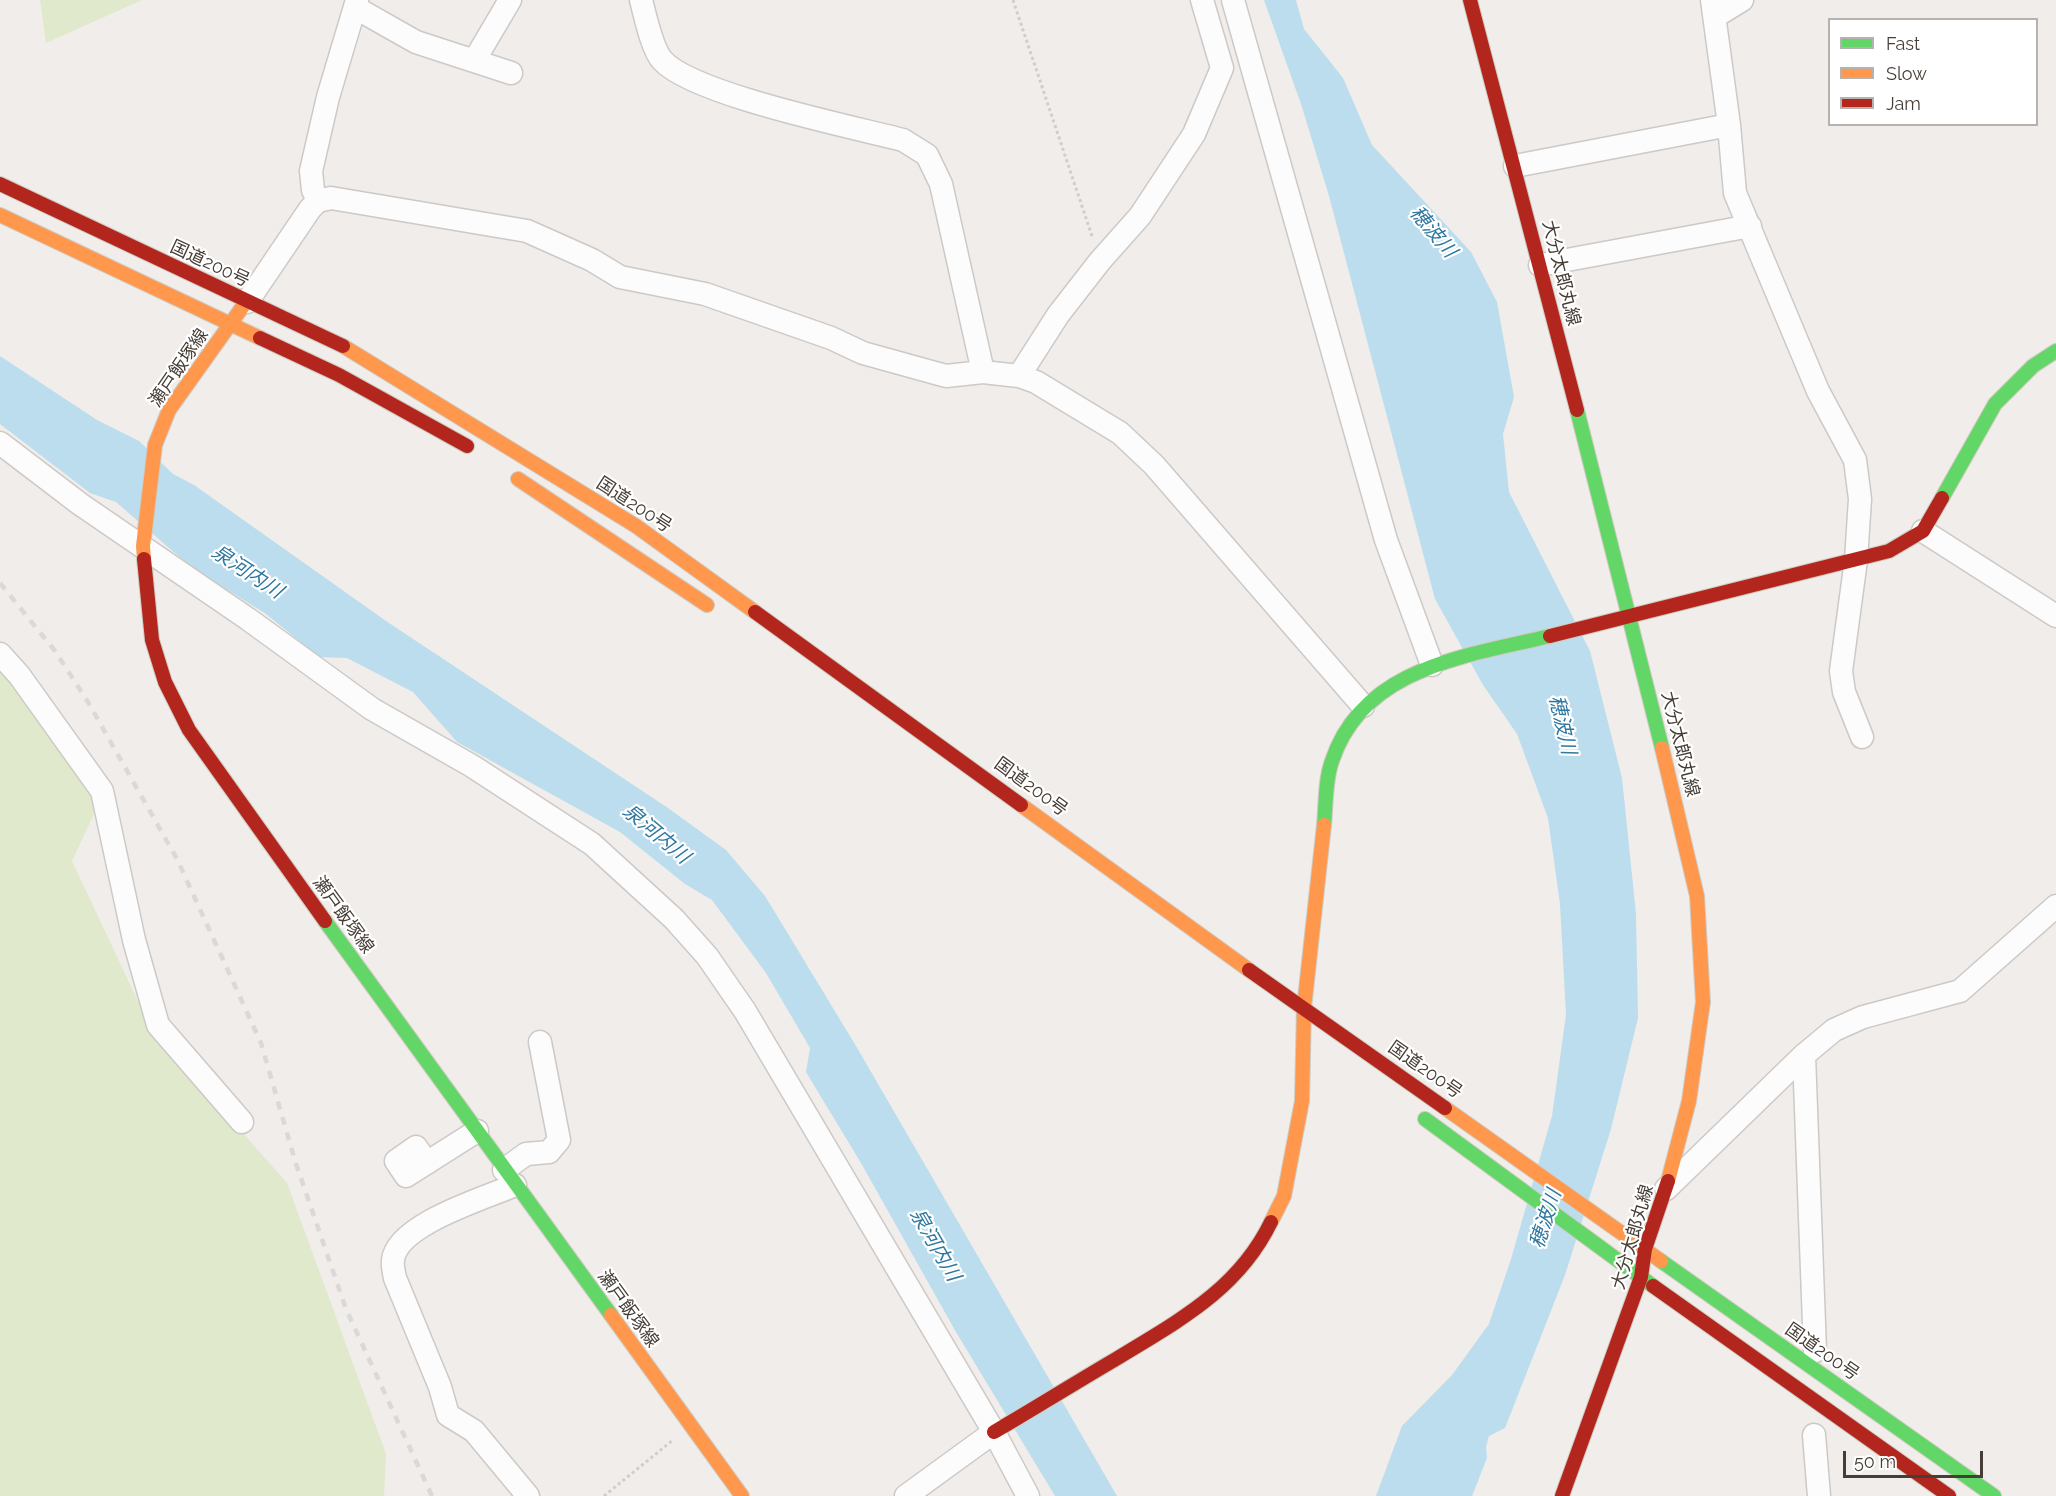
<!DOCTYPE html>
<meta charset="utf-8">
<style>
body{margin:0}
#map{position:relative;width:2056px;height:1496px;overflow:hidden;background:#f0edea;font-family:Raleway,sans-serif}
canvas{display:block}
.legend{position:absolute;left:1828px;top:18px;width:210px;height:108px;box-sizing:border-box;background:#fff;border:2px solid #b5b2af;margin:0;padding:8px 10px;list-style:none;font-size:18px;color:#463e36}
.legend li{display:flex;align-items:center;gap:12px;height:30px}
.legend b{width:30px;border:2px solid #b5b2af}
.scale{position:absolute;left:1843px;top:1451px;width:140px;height:27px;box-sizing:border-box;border:3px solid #463e36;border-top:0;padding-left:8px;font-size:18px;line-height:21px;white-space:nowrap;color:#463e36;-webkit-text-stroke:4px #fff;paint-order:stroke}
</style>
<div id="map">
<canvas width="2056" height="1496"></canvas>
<ul class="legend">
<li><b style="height:8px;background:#63d668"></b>Fast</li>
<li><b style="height:8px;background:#ff974d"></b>Slow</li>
<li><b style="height:8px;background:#b3261e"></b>Jam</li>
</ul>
<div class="scale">50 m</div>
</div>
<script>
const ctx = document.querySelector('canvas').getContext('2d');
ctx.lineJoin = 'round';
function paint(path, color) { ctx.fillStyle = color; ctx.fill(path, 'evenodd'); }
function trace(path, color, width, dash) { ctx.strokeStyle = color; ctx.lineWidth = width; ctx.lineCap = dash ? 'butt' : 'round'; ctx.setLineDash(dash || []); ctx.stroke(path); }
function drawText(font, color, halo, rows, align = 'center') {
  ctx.font = font + ' Raleway,"Noto Sans JP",sans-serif'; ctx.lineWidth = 4.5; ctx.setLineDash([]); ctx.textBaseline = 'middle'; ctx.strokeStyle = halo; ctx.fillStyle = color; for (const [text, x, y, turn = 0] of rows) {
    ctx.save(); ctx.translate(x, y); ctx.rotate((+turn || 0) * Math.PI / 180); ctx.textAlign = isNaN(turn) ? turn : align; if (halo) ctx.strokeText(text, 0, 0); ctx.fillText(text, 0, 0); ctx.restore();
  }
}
paint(new Path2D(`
 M40 0H142L46 43Z
 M0 660 100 801 72 861 151 1029 287 1183 386 1454 384 1496H0Z`), '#e0e9cb');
paint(new Path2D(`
 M1264 0H1296L1304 29 1343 78 1372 145 1471 252 1497 302 1514 397 1503 434 1509 492 1590 651 1622 778 1636 914 1638 1018 1611 1129 1565 1275 1505 1428 1489 1436 1486 1447 1487 1458 1472 1496H1376L1402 1426 1452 1375 1489 1324 1511 1259 1552 1116 1566 1015 1560 904 1548 818 1517 734 1483 685 1435 599 1329 196 1301 104Z
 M0 356 97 420 139 441 173 474 194 485 386 621 668 808 726 850 765 896 856 1046 1117 1496H1055L956 1332 861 1163 806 1072 810 1048 766 973 712 900 685 884 620 832 457 742 413 692 347 658 319 657 266 614 191 567 116 502 90 493 0 424Z`), '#bcdded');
const street = new Path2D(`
 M641 0C645 15 652 49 662 60 691 94 853 127 903 140L927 155 941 184 983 372
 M1233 0 1386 540 1432 665
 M1712 0 1729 125 1735 193 1818 391 1855 460 1860 499 1856 560 1841 671 1844 692 1862 737
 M356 8 416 42 511 73
 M1716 16 1742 0
 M474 61 510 0
 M1515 166 1729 125
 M318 201 313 190 311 171 328 97 357 0
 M1540 265 1750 226
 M247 302 310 209 318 201 331 198 527 231 592 260 620 277 705 294 831 338 863 353 946 376 983 372 1019 376 1036 382 1120 433 1154 465 1363 706
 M1019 376 1058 315 1100 261 1140 216 1194 134 1222 68 1202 0
 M0 443 80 504 248 619 372 709 472 766 592 844 674 919 707 956 745 1011 994 1432 1028 1496
 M1923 531 2056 616
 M0 654 19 675 102 791 134 940 158 1025 242 1122
 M1804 1055 1815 1351
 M427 1163 416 1147 396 1161 406 1176 477 1131
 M504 1170 526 1154 549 1152 559 1140 540 1042
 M515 1185C486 1198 397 1224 393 1260 392 1265 394 1273 395 1278L440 1387 448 1415 474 1431 528 1496
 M1666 1189 1804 1055 1834 1030 1863 1017 1960 991 2056 906
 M1814 1435 1819 1496
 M906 1496 994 1432`);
const fast = new Path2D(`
 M1577 410 1662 748
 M1942 498 1995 404 2033 366 2056 351
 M1324 825C1326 805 1325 780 1332 761 1363 667 1467 656 1550 636
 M325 921 611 1315
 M1425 1119 1653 1286
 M1661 1261 1994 1496`);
const slow = new Path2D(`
 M0 215 260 338
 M343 346 636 526 755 612
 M518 479 707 605
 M144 559 143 546 155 445 169 410 246 302
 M1662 748 1697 896 1703 1002 1689 1101 1668 1181
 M1021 805 1249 970
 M1445 1108 1661 1261
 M1271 1222 1284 1196 1302 1101 1304 1008 1324 825
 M611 1315 742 1496`);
const jam = new Path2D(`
 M1470 0 1577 410
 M0 184 343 346
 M260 338 339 375 467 446
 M144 559 152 640 165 682 189 730 325 921
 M755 612 1021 805
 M1550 636 1889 551 1923 531 1942 498
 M1249 970 1445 1108
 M1653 1286 1949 1496
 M994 1432C1035 1408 1075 1383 1116 1359 1178 1321 1238 1290 1271 1222
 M1562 1496 1641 1277 1645 1249 1668 1181`);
trace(street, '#ccc9c6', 25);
trace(fast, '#cfcac1', 16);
trace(slow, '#cfcac1', 16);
trace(jam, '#cfcac1', 16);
trace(new Path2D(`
 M1013 0 1093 239
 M604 1496 673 1440`), '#d0cdcb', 3, [3, 3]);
trace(street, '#fdfcfc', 22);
trace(fast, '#63d668', 14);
trace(slow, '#ff974d', 14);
trace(jam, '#b3261e', 14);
trace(new Path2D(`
 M0 583 55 651 88 702 177 859 261 1043 295 1161 346 1309 432 1496`), '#d9d9d8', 4.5, [8, 8]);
drawText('18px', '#463e36', '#fff', [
 ["国道200号",210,264,25],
 ["大分太郎丸線",1561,273,76],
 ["瀬戸飯塚線",179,368,-56],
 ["国道200号",634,505,33],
 ["大分太郎丸線",1680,744,76],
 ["国道200号",1031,787,36],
 ["瀬戸飯塚線",343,915,54],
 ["国道200号",1425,1070,35],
 ["大分太郎丸線",1633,1237,-74],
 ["瀬戸飯塚線",628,1309,54],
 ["国道200号",1822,1352,35]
]);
drawText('italic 20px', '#2f789f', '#fff', [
 ["穂波川",1433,232,50],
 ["泉河内川",247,572,33],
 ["穂波川",1562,725,77],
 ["泉河内川",656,834,40],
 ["穂波川",1546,1219,-72],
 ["泉河内川",935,1245,60]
]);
</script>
